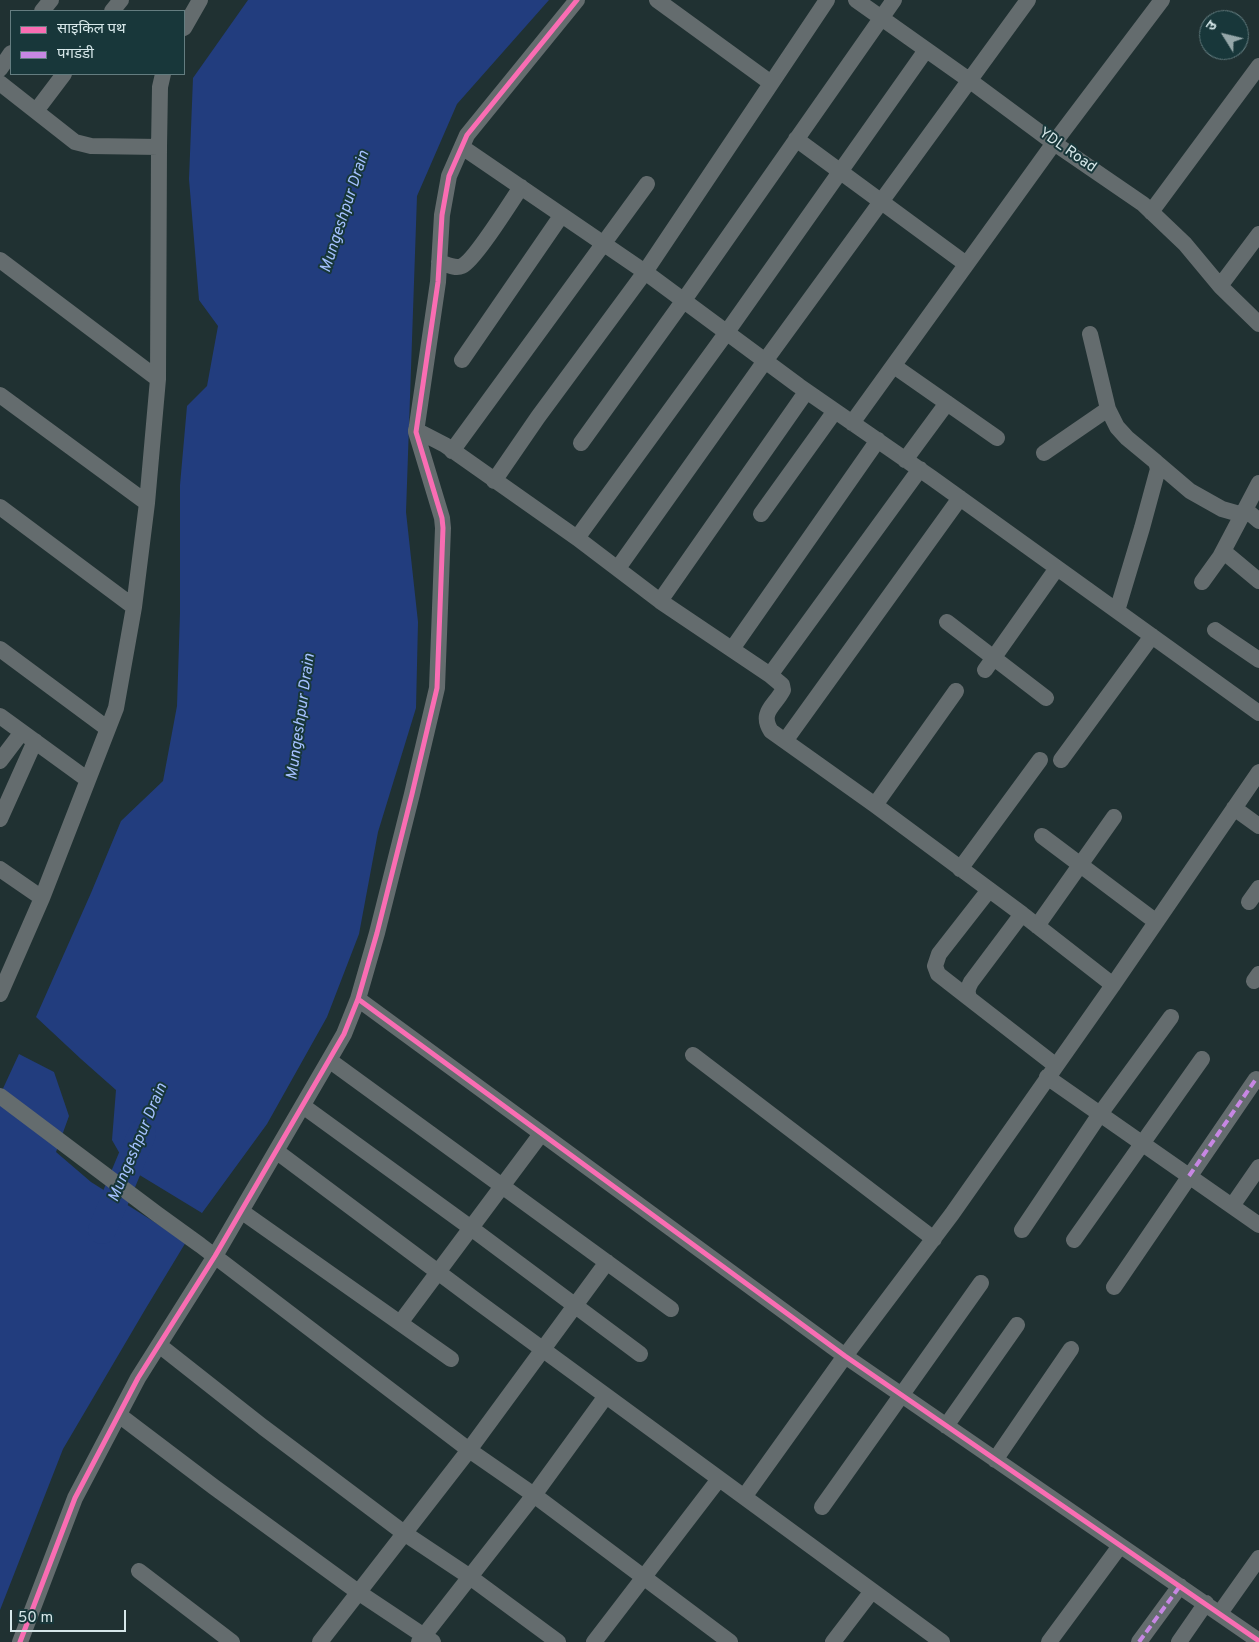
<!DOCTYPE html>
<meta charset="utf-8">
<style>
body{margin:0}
#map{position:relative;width:1259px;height:1642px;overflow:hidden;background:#203132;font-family:Overpass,"Noto Sans Devanagari",sans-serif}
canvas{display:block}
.legend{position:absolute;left:10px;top:10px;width:175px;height:65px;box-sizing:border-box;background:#18373a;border:1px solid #647d80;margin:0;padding:6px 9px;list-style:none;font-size:15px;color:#d6e7e9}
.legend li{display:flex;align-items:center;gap:10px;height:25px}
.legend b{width:25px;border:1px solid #647d80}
.north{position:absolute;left:1199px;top:10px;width:50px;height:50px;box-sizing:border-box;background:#18373a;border:1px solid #647d80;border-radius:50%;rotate:306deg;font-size:14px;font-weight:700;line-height:20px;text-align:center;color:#d6e7e9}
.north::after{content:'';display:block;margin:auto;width:18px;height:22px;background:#96a7a9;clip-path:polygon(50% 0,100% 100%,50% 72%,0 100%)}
.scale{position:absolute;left:10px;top:1610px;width:116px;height:22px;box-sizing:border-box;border:2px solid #d6e7e9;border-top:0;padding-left:6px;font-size:15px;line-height:18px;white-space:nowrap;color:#d6e7e9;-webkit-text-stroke:4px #18373a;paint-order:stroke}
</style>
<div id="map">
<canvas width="1259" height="1642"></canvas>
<ul class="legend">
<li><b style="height:6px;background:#f96db3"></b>साइकिल पथ</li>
<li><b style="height:6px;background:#c787e3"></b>पगडंडी</li>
</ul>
<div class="north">उ</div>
<div class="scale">50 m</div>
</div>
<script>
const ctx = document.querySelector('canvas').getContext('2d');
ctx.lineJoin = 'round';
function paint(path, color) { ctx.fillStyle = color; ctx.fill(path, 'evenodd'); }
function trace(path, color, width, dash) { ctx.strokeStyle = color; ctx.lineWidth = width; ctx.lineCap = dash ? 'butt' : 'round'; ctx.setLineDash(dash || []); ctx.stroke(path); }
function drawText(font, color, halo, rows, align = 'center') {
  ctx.font = font + ' Overpass,sans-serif'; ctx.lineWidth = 4; ctx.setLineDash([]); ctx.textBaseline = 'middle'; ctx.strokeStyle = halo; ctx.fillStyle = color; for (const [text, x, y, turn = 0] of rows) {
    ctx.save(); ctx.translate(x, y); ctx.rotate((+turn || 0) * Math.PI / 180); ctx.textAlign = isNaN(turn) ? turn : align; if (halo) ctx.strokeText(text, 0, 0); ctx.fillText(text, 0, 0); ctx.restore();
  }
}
paint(new Path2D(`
 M248 0H549L457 104 417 196 406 512 418 622 416 708 378 832 359 934 327 1017 267 1124 202 1213 128 1168 112 1140 116 1090 81 1059 36 1017 91 893 121 821 163 781 177 706 180 613V485L187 406 207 386 218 326 199 300 189 179 193 78Z
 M19 1054 54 1072 69 1116 56 1152 91 1182 186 1242 146 1308 63 1449 0 1610V1095Z`), '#223d7e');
trace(new Path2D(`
 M102 1230 142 1134`), '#223d7e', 28);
trace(new Path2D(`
 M657 0 771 83
 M856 0 969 80 1054 143 1143 204 1185 244 1220 286 1259 324
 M42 11 51 0
 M112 11 121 0
 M184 28 200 0
 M0 69 11 53
 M0 83 75 142 91 146 159 147
 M36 111 64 74
 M796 139 966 264
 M462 147 645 272 799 386 932 478 1259 713
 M1151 212 1259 66
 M0 260 158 379
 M439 262C446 264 455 269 462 266 474 261 511 202 521 187
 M1220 286 1259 234
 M1090 334 1108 409 1117 427 1127 438 1156 462 1158 469 1142 528 1117 611
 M462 360 561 216
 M894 366 997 438
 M0 395 147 503
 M852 423 1054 143 1162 0
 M416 430 445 445 577 538 660 601 770 675 782 685 783 690C775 706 759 712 771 731L875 805 1022 914 1113 985
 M581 443 684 300 894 0
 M452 451 647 184
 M1044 453 1108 409
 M905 460 947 403
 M1156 462 1190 491 1222 509 1243 515
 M494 481 538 417 645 272 827 0
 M0 507 134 607
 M1246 510 1259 521
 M761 514 835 411
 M577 538 727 332 926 50
 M1223 551 1259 581
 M618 568 765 361 1028 0
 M1202 582 1220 557 1259 483
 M660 601 806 392
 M947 622 1046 698
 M1215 630 1259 660
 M0 649 108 729
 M732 649 878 440
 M985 670 1057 568
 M770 675 920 469
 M0 716 88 780
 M785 741 960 498
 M1061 760 1152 636
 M0 761 22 732
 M875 805 956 691
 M1234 808 1259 826
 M0 819 35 741
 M1042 836 1155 921
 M0 869 42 898
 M960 869 1040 760
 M1249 902 1259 888
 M1022 914 971 982C968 988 966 992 970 999L1055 1065
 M1037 926 1114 817
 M1254 981 1259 974
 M0 994 42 898 116 708 134 607 147 503 158 379 159 147 160 87 163 74
 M358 999 845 1356 1259 1641
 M970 999 938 974 935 966 939 954 989 890
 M693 1055 934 1239
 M329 1060 671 1309
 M1047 1077 1259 1225
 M0 1096 157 1214 200 1245 469 1450 534 1495 730 1642
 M303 1106 471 1228 640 1354
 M276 1151 478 1302 942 1642
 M1232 1206 1259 1167
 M241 1211 451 1359
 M1022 1230 1100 1114 1171 1017
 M1074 1240 1202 1059
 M1114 1287 1256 1079
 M400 1323 541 1134
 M159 1345 263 1427 404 1533 470 1577 558 1642
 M119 1415 214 1487 358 1592 433 1642
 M946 1426 1017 1325
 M995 1460 1071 1349
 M744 1497 845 1356 952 1214 1113 985 1259 772
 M822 1507 981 1283
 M139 1571 232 1642
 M1220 1613 1259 1558
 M20 1642 75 1498 138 1378 215 1256 329 1060 344 1034 358 999 377 933 412 794 437 688 443 528 442 518 416 432 438 282 442 215 449 176 467 135 577 0
 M320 1642 469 1450 607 1262
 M419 1642 534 1495 606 1396
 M594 1642 719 1479
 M833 1642 872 1591
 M1049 1642 1120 1546
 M1139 1642 1180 1586
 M1179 1642 1206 1603`), '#646c6e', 16);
trace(new Path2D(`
 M1189 1176 1256 1079
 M1139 1642 1180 1586`), '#c787e3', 4, [8, 4]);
trace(new Path2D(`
 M358 999 845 1356 1259 1641
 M20 1642 75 1498 138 1378 215 1256 329 1060 344 1034 358 999 377 933 412 794 437 688 443 528 442 518 416 432 438 282 442 215 449 176 467 135 577 0`), '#f96db3', 5);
drawText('15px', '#d6e7e9', '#18373a', [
 ["YDL Road",1067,151,35]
]);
drawText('italic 16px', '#a5c1ff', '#18373a', [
 ["Mungeshpur Drain",346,212,-72],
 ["Mungeshpur Drain",302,717,-82],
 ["Mungeshpur Drain",139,1143,-67]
]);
</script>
